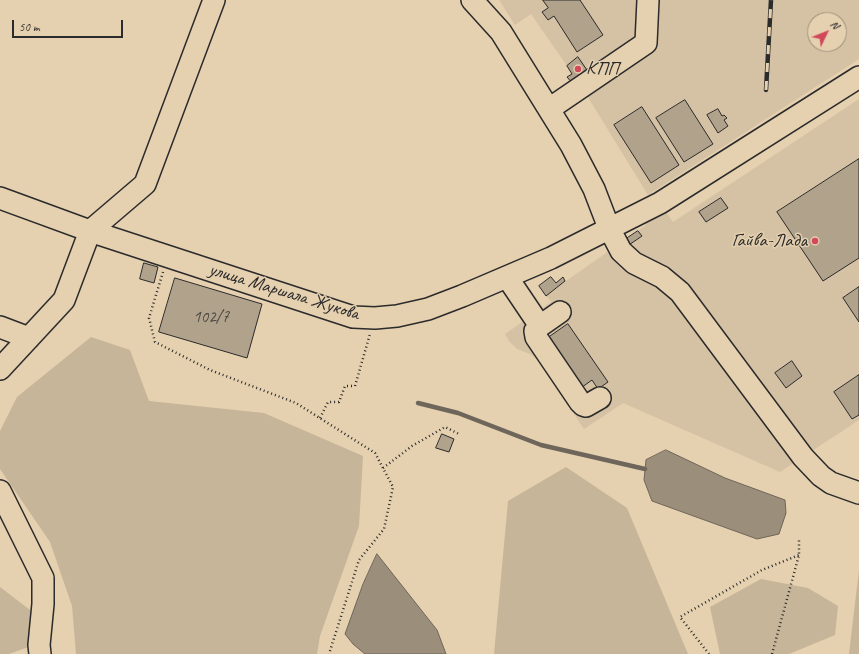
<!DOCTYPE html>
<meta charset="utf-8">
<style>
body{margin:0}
#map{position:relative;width:859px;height:654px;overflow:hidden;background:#e5d0af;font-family:Caveat,sans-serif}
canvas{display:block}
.north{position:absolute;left:807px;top:12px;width:40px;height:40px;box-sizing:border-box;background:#e5d0af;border:1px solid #9b8e7a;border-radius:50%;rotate:47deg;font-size:11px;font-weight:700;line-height:16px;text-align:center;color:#2b2b2b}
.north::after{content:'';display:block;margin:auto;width:14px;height:18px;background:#d1495b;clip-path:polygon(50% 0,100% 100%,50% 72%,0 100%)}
.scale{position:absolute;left:12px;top:20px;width:111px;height:18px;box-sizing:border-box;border:2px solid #2b2b2b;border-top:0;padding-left:5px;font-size:12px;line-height:14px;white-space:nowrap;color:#2b2b2b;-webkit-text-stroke:3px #e5d0af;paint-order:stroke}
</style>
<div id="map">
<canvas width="859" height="654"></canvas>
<div class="north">N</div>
<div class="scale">50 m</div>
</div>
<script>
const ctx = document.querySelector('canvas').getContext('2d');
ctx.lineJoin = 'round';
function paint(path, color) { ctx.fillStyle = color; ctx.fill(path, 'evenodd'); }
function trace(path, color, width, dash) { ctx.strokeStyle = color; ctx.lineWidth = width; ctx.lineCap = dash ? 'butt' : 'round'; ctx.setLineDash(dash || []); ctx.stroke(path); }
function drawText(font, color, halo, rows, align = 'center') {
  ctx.font = font + ' Caveat,sans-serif'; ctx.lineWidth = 3; ctx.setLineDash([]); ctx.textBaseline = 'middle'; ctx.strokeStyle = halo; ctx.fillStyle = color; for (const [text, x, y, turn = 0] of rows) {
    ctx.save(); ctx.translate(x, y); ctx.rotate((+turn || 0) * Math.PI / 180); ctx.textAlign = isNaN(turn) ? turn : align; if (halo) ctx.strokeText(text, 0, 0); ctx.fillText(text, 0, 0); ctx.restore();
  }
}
paint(new Path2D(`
 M499 0H859V59L648 195 578 81 573 84 567 77 572 73 531 14 515 25ZM815 20H839V44H815Z
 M859 99V420L780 472 623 403 584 429 539 361 530 354 517 349 509 341 505 334 551 302 539 286 551 277 556 283 563 277 566 281 646 225 643 220 662 207 673 222Z`), '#d5c2a4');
paint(new Path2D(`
 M91 337 130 350 149 401 264 413 363 456 359 526 320 636 317 654H76L72 606 50 542 0 469V431L17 397Z
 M566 467 627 508 688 654H494L508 501Z
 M859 570V654H849Z
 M761 579 808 588 838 606 835 635 789 654H720L710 607Z
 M0 587 34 613V645L9 654H0Z`), '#c7b599');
const water = new Path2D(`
 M666 450 725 478 785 500 786 513 779 534 757 539 652 501 644 480 646 460Z
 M377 554 437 630 446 654H365L353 644 345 634 363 584Z`);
paint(water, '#9b8e7a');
trace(water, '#6e665a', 1);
trace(new Path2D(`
 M418 403 458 413 541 445 645 469`), '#6e665a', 4.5);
const building = new Path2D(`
 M543 0H580L603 35 577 52 554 16 548 20 542 12 548 8Z
 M578 57 589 73 573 84 567 77 572 74 567 66Z
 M685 100 713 144 684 162 656 118Z
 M642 107 679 165 651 183 614 125Z
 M718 109 722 116 724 115 727 118 724 120 728 126 718 133 707 115Z
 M859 159V258L823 281 777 212Z
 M721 198 728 208 706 222 699 212Z
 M638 231 642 236 626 247 623 241Z
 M144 263 158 267 154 283 140 279Z
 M551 277 556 283 563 277 565 281 546 296 539 286Z
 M175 278 262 304 247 358 159 332Z
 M859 287V322L843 298Z
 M568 324 608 382 598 389 592 380 578 390 545 340Z
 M792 361 802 376 786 388 775 373Z
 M859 375V415L852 419 834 392Z
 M442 434 454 439 449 452 436 448Z`);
paint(building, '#b1a28b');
trace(building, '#2b2b2b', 1);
const minor = new Path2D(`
 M472 0 501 32 571 145 594 189 609 228 621 251 634 263 662 277 680 292 803 457 821 476 831 483 859 493
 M549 109 646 43 648 0
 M0 198 90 231 353 317 375 318 397 316 428 309 462 296 551 258 660 203 859 77
 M507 277 540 326 535 331 536 337 580 402 583 405 586 406 600 398
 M540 326 560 312
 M0 327 29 338
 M0 369 64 300 90 231 145 184 214 0
 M0 491 43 578V604L39 645 40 654`);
trace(minor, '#2b2b2b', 24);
trace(new Path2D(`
 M163 272 149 318 155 342 210 370 296 403 375 453 393 487 384 529 359 560 329 654
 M320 418 328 402H339L345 386H355L370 334
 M383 468 412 446 445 427 459 434
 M709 654 680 617 762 570 799 555
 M772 654 799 555V539`), '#2b2b2b', 2.5, [1, 3]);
trace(minor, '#e5d0af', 21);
const rail = new Path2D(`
 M766 90 771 0`);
trace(rail, '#2b2b2b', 4.5);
trace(rail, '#e5d0af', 3, [9]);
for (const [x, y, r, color] of [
 [578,69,4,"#d1495b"],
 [815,241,4,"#d1495b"]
]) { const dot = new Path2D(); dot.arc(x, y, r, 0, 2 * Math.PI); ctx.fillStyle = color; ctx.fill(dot); trace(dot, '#e5d0af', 1.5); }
drawText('17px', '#4c4943', null, [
 ["102/7",211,318]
]);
drawText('19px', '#2b2b2b', '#e5d0af', [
 ["КПП",586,69],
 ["Гайва-Лада",807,241,"right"]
], 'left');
drawText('19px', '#2b2b2b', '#e5d0af', [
 ["улица Маршала Жукова",284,292,17]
]);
</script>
